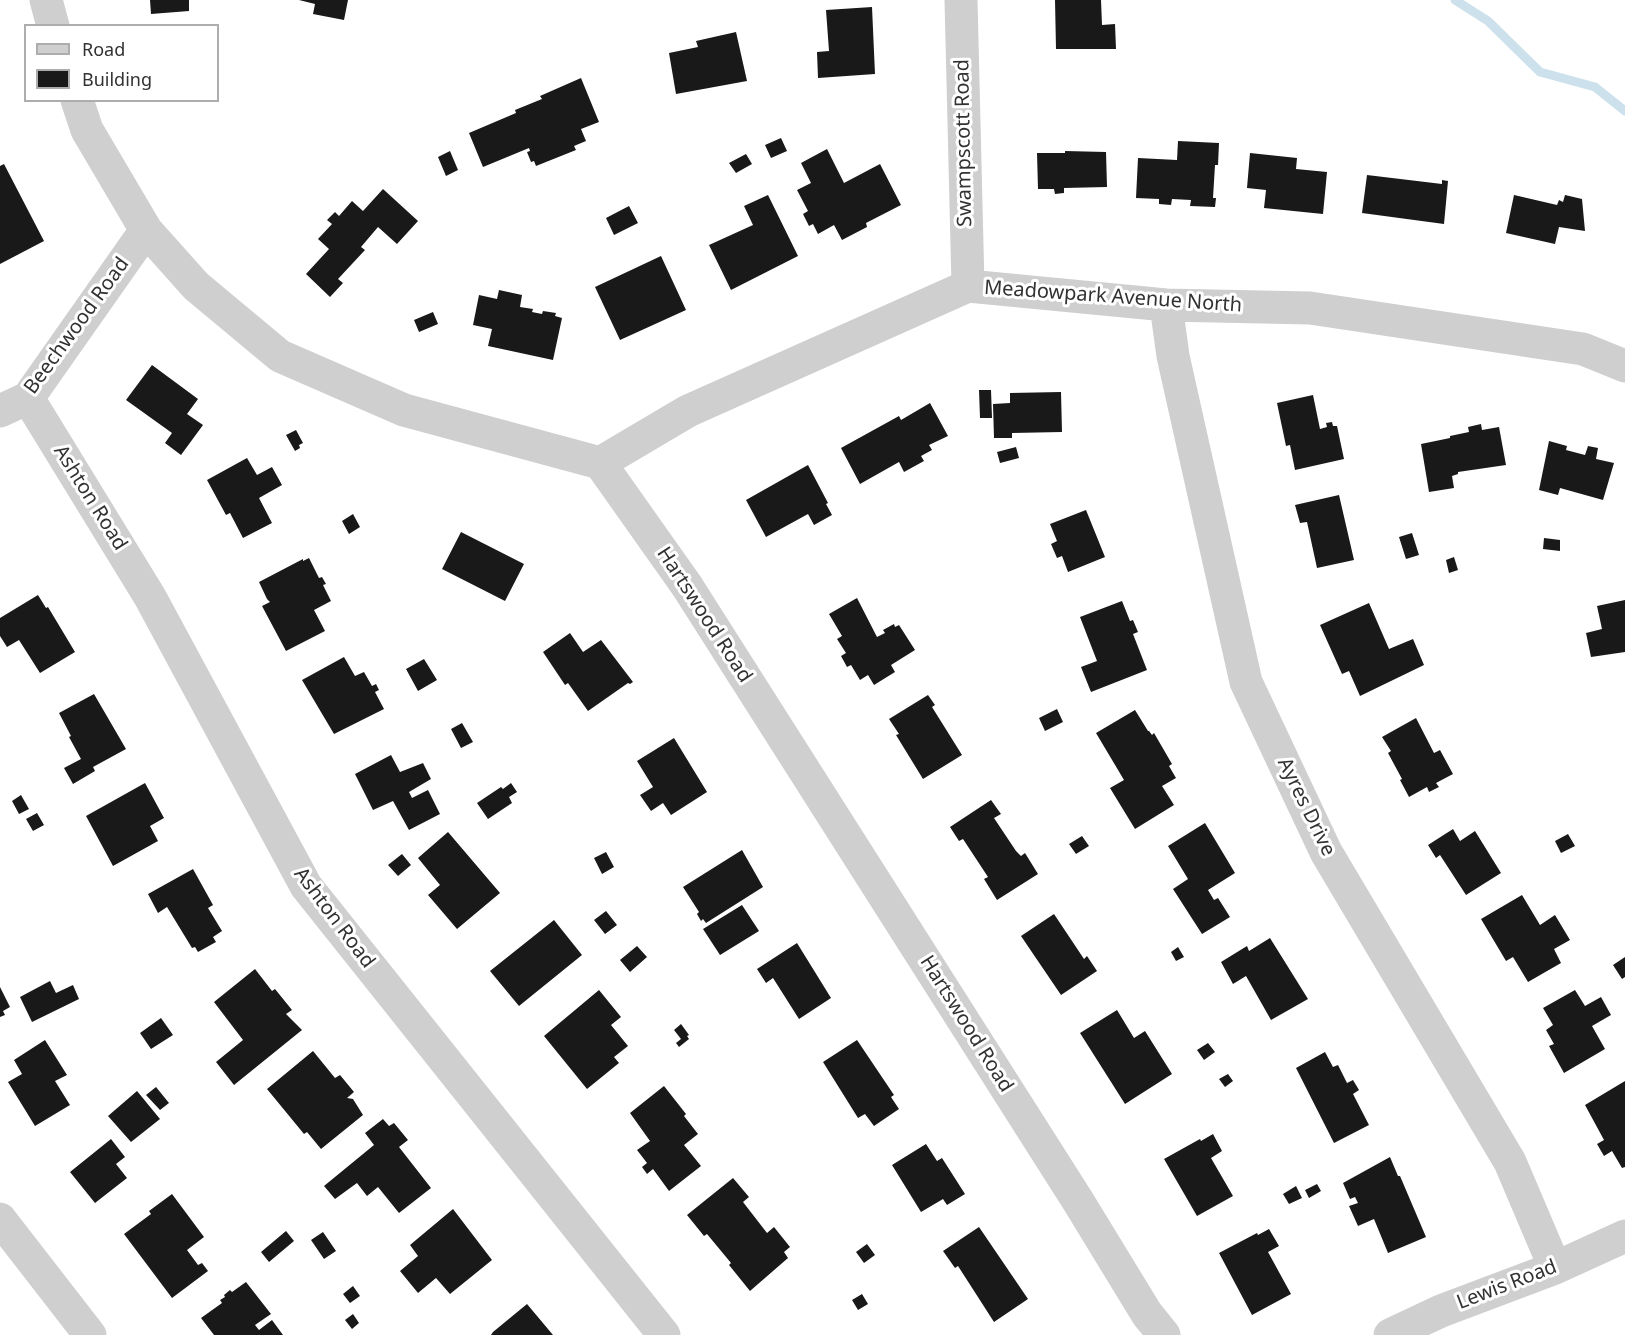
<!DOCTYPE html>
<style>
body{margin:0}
#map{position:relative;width:1625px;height:1335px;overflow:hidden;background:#fff;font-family:"Noto Sans",sans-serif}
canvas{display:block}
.legend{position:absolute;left:24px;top:24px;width:195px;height:78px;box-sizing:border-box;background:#fff;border:2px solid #adadad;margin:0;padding:8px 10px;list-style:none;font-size:18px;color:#323232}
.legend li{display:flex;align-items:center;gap:12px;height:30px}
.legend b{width:30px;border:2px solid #adadad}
</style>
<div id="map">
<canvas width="1625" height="1335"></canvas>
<ul class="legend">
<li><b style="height:8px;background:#cfcfcf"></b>Road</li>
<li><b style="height:16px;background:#191919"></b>Building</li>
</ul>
</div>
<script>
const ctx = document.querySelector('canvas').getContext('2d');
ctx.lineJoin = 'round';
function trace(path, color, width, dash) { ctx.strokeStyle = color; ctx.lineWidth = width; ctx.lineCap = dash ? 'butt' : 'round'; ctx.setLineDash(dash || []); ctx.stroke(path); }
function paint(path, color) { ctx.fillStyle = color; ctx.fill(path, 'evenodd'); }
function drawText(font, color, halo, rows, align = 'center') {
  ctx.font = font + ' "Noto Sans",sans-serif'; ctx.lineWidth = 6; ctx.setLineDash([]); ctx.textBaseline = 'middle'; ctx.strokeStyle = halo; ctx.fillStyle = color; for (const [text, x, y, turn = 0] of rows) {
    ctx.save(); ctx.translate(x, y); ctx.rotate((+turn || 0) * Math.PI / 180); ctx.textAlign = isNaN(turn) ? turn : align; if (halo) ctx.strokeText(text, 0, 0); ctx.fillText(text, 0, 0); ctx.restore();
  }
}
trace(new Path2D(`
 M1455 0 1488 21 1540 72 1595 87 1625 111`), '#cce1eb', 9);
paint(new Path2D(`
 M150 0H189V11L151 14Z
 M299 0H348L344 20 313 14 315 4Z
 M1055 0H1101L1102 25 1115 24 1116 49H1056Z
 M872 7 875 74 818 78 817 52 829 51 826 10Z
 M736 32 747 81 676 94 669 53 698 47 696 41Z
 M581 78 599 122 581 129 586 141 574 146 576 150 536 166 534 161 531 162 527 152 530 151 529 148 483 167 469 133 516 113 515 110 542 99 540 96Z
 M781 138 787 151 771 158 765 145Z
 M1178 141 1219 143 1218 165H1215L1213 198H1216L1215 207 1190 206 1191 200 1172 199 1171 205 1159 204V199L1136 198 1138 158 1177 160Z
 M827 149 844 183 880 164 901 205 866 223 867 227 842 240 834 225 818 234 813 224 809 226 803 214 808 211 797 190 811 183 801 163Z
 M450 151 458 170 446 176 438 157Z
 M1065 151 1106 152 1107 187 1064 188V193L1055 194 1054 189H1038L1037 153H1065Z
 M1250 153 1297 158 1296 169 1327 172 1323 214 1264 208 1266 190 1247 188Z
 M746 154 752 164 736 173 729 163Z
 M4 164 44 241 0 264V166Z
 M1367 175 1442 184V180L1448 181 1444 224 1362 213Z
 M383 189 418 221 397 244 378 227 361 247 365 250 338 279 343 283 330 297 306 274 329 249 318 239 332 224 327 220 335 212 339 216 352 201 363 211Z
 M768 195 798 256 731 290 709 245 753 225 744 206Z
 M1514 195 1557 205 1559 200 1563 202 1565 195 1582 199 1585 231 1559 227 1555 244 1506 233Z
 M629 206 638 223 614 235 606 218Z
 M661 256 686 310 620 340 595 287Z
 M499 290 522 295 520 307 533 309 532 312 542 314 543 311 556 313 555 316 562 318 553 360 488 346 492 329 473 325 479 295 497 299Z
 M433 312 438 324 419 332 414 320Z
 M152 365 198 399 187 414 203 425 181 455 165 443 172 433 126 400Z
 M979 390H991L992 418H980Z
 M1061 392 1062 432 1012 433V438H994L993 404 1010 403V393Z
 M1313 395 1320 429 1327 427 1326 423 1332 422 1333 426H1337L1344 459 1295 470 1290 445 1286 446 1277 403Z
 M930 403 948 436 929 445 932 450 921 456 924 461 904 472 899 462 860 484 841 448 899 416 901 420Z
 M1481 424 1482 430 1499 427 1506 465 1458 472V474L1452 476 1454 488 1429 492 1421 444 1450 438V436L1469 432 1468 427Z
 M296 430 303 443 299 445 300 448 295 451 286 435Z
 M1549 441 1567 446 1566 450 1585 455 1588 446 1598 448 1596 459 1614 463 1603 500 1560 488 1558 495 1539 490Z
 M1016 447 1019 458 1000 463 997 452Z
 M247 458 257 475 272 467 282 485 259 498 272 523 243 538 230 513 226 515 207 480Z
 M808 465 828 503 826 504 832 515 814 525 808 514 766 537 746 500Z
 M1339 495 1354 560 1317 568 1307 522 1300 523 1295 505Z
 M1086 510 1105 557 1068 572 1062 556 1057 558 1051 544 1057 541 1050 524Z
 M353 514 360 527 349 534 342 521Z
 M461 532 524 564 505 601 442 569Z
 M1412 533 1419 555 1406 559 1399 537Z
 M1544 538 1560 540V551L1543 549Z
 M1454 557 1458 570 1449 573 1446 560Z
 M309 558 319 578 322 577 326 584 323 585 331 601 314 610 325 631 286 651 262 606 270 602 267 599 259 582 303 559V561Z
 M38 595 46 608 48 607 75 652 40 673 19 640 7 647 0 636V618Z
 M857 598 877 637 885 633 883 630 894 624 895 627 899 625 915 650 891 665 895 672 874 685 868 675 860 680 851 665 847 667 841 656 846 653 837 639 842 636 829 614Z
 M1625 600V652L1591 657 1586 633 1602 629 1597 606Z
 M1122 601 1130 621 1133 620 1138 632 1133 634 1147 670 1091 692 1081 667 1097 661 1080 617Z
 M1369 603 1389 649 1413 639 1424 665 1360 696 1349 671 1342 674 1320 625Z
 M570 633 583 652 601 640 633 682 630 684 628 683 588 711 568 683 565 685 543 652Z
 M344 657 355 676 364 672 372 686 376 684 379 690 375 692 384 709 334 734 302 680Z
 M424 659 437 680 418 691 406 669Z
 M94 694 126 749 93 767 95 771 73 784 64 768 81 759 69 737 71 736 59 713Z
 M928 695 935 705 932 707 962 755 923 779 896 735 899 734 889 719Z
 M1057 709 1063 722 1045 731 1039 718Z
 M1135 710 1148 731H1149L1152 735 1154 733 1172 764 1169 766 1176 778 1162 786 1174 805 1135 829 1110 788 1124 780 1096 733Z
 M1416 718 1434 753 1440 750 1453 774 1436 783 1439 787 1429 792 1427 787 1409 797 1400 780 1402 779 1388 753 1391 751 1382 737Z
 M462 723 473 742 461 748 451 729Z
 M674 738 707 792 671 815 663 803 651 811 640 795 653 787 637 761Z
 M391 755 400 772 423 763 431 779 409 792 412 798 428 790 440 814 409 830 393 801 373 810 355 774Z
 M145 783 164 818 150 826 158 841 113 866 86 816Z
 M511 783 517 792 509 797 512 803 488 819 477 803 501 787 503 789Z
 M21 795 29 809 19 814 12 801Z
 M991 800 1001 814 994 818 1016 851 1021 856 1025 853 1038 874 997 900 984 879 988 877 963 839 959 841 950 827Z
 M37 813 44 825 33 831 26 819Z
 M1205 823 1235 873 1208 890 1214 900 1218 898 1230 917 1202 934 1173 889 1188 879 1168 846Z
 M1453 829 1460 841 1475 831 1501 873 1466 895 1440 855 1436 858 1428 845Z
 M448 832 500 893 457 929 428 895 440 885 418 858Z
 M1568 834 1575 846 1561 853 1555 841Z
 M1082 836 1089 846 1076 854 1069 844Z
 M742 850 763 887 706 923 703 919 701 921 697 914 699 912 683 887Z
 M606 852 614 867 602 874 594 858Z
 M402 854 411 865 398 876 388 865Z
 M193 869 213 905 208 908 222 931 213 937 216 942 198 952 195 947 192 948 167 907 158 913 148 894Z
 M1522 895 1540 925 1555 915 1570 940 1554 949 1561 963 1528 982 1513 957 1506 961 1481 919Z
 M742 905 759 931 720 955 703 929Z
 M606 911 617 925 605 934 594 920Z
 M1054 914 1084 959 1087 956 1097 971 1061 995 1021 936Z
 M554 920 582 955 519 1006 490 971Z
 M1270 938 1308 999 1271 1020 1246 976 1233 984 1221 962 1247 946 1249 951Z
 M797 943 831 998 799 1019 773 978 766 983 757 969Z
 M637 946 647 957 630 972 620 960Z
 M1178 947 1184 957 1176 961 1171 952Z
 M1625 957V977L1622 979 1613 965Z
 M255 969 272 991 275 989 292 1010 286 1014 302 1030 234 1085 216 1062 243 1040 214 1002Z
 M50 981 56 993 73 985 79 999 32 1022 20 997Z
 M0 987 10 1007 3 1011 5 1015 0 1017Z
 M599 990 621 1017 611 1025 628 1046 614 1057 619 1063 587 1089 544 1036Z
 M1575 990 1585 1006 1601 997 1611 1015 1592 1026 1605 1049 1564 1073 1549 1046 1554 1044 1546 1030 1553 1025 1543 1008Z
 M1117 1010 1134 1038 1145 1031 1172 1074 1125 1104 1080 1033Z
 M161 1018 173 1035 151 1049 140 1033Z
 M681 1024 689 1035 687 1036 689 1039 679 1047 676 1043 681 1039 674 1030Z
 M45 1040 67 1075 55 1081 70 1105 35 1126 8 1082 22 1074 14 1060Z
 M857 1040 894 1095 891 1097 899 1109 874 1126 865 1114 858 1118 823 1062Z
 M1208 1043 1215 1052 1204 1060 1197 1050Z
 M313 1051 335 1078 340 1075 354 1092 347 1098 353 1099 363 1115 321 1149 307 1132 304 1134 267 1089Z
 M1325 1052 1333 1067 1338 1065 1347 1083 1353 1080 1359 1090 1353 1094 1369 1125 1334 1143 1296 1068Z
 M1228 1074 1233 1081 1225 1087 1219 1079Z
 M1625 1081V1167L1622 1168 1612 1151 1604 1156 1597 1144 1604 1140 1585 1105Z
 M664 1086 686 1114 684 1116 698 1134 684 1145 701 1166 669 1191 653 1169 647 1174 642 1167 647 1163 637 1150 650 1141 630 1113Z
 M156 1087 169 1103 160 1110 146 1095Z
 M137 1091 160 1119 131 1142 108 1116Z
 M383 1119 389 1126 394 1123 408 1140 399 1147 431 1188 399 1213 378 1187 367 1196 357 1183 335 1199 324 1186 374 1145 365 1133Z
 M1213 1134 1222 1151 1211 1158 1233 1196 1197 1216 1164 1159 1200 1139 1201 1141Z
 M111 1139 125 1157 116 1164 127 1178 95 1203 70 1172Z
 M926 1144 937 1161 942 1158 965 1194 947 1205 943 1199 921 1212 892 1165Z
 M1390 1157 1398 1176H1400L1426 1237 1388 1253 1374 1219 1358 1226 1349 1206 1358 1203 1355 1197 1350 1199 1343 1183Z
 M733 1178 749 1197 743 1202 767 1233 774 1227 790 1247 784 1252 788 1258 750 1291 729 1265 731 1263 707 1234 704 1236 687 1215Z
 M1317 1184 1321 1191 1309 1198 1305 1190Z
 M1296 1186 1302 1198 1289 1204 1283 1194Z
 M172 1194 204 1237 187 1250 198 1265 202 1263 208 1271 172 1298 124 1234 151 1214 149 1211Z
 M453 1209 492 1260 450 1294 436 1278 418 1293 400 1271 418 1256 410 1245Z
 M979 1227 1028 1299 994 1322 958 1266 955 1268 943 1251Z
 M1269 1229 1279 1246 1268 1252 1291 1294 1252 1315 1219 1253 1257 1233 1258 1235Z
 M286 1231 294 1241 269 1262 261 1252Z
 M323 1232 336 1251 324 1259 311 1240Z
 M867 1244 875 1255 864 1263 856 1252Z
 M246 1282 271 1314 255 1325 259 1330 272 1320 283 1335H214L201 1318 222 1303 220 1300 225 1297 224 1295 230 1290 232 1292Z
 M353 1286 360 1296 350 1303 343 1294Z
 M862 1294 868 1304 858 1310 852 1300Z
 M527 1304 553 1335H491L493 1332Z
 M353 1314 359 1323 352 1329 345 1320Z`), '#191919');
trace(new Path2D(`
 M46 0 53 26
 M961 0 968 286
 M77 100 87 130 146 230 196 286 280 356 404 410 600 463 687 586 1078 1201 1147 1314 1164 1335
 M1166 305 1173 356 1246 682 1326 852 1510 1162 1555 1268
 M28 398 150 597 306 886 664 1335
 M0 411 28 398 146 230
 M600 463 688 411 968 286 1166 305 1310 308 1583 349 1625 366
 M0 1219 90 1335
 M1390 1335 1441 1311 1555 1268 1625 1236`), '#cfcfcf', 33);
drawText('20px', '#323232', '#fff', [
 ["Swampscott Road",964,143,-91],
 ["Meadowpark Avenue North",1113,297,4],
 ["Beechwood Road",77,326,-54],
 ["Ashton Road",90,498,58],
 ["Hartswood Road",704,615,57],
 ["Ayres Drive",1306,807,64],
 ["Ashton Road",334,918,53],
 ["Hartswood Road",966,1024,58],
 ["Lewis Road",1507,1285,-21]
]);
</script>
